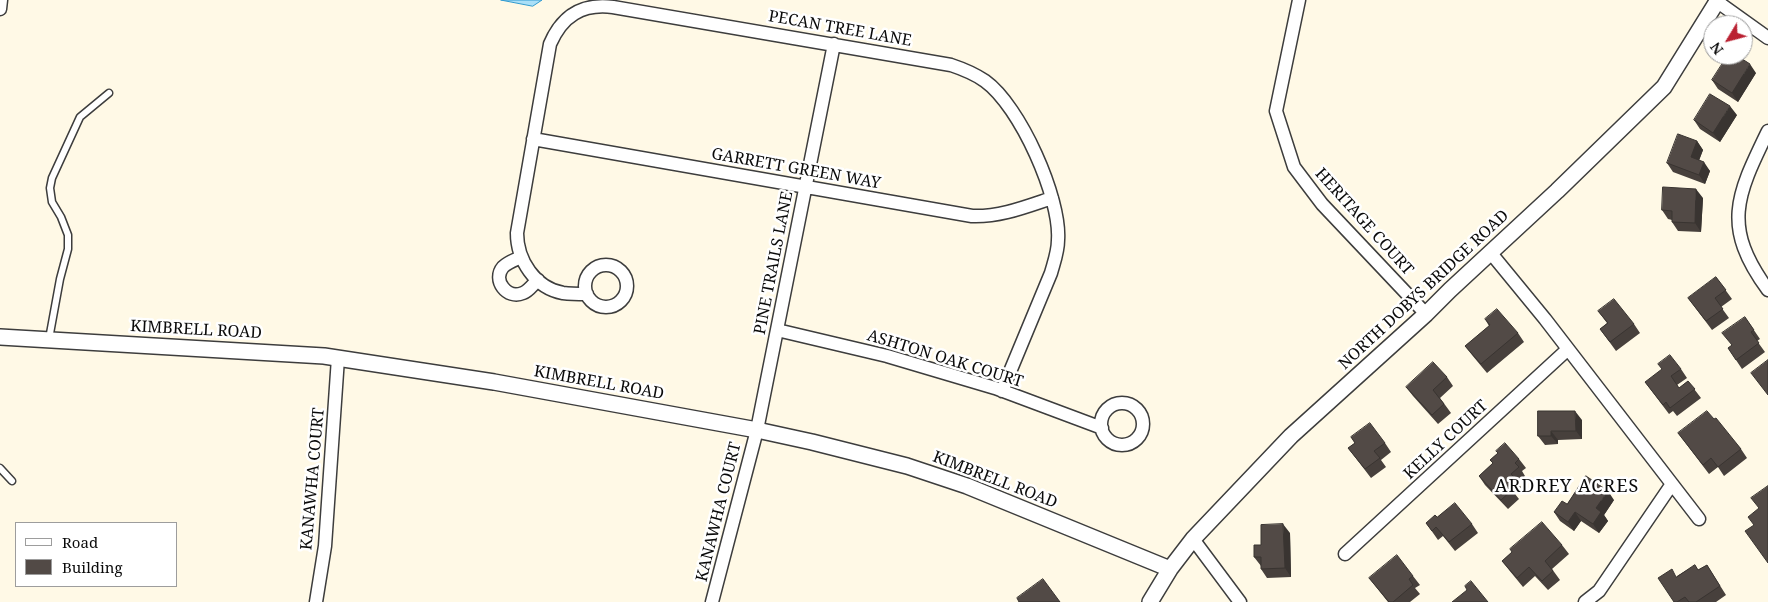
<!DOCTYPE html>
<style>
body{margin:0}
#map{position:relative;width:1768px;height:602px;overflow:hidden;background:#fff9e6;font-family:"Noto Serif",serif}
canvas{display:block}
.legend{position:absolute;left:15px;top:522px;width:162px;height:65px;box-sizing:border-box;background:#fff;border:1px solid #9d9d9d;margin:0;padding:6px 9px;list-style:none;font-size:15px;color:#0a0a0a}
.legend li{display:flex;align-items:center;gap:10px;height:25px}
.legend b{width:25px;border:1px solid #9d9d9d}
.north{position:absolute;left:1703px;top:15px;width:50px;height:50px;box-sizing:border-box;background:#fff;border:1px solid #9d9d9d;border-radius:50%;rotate:233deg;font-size:14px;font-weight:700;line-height:20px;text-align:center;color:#0a0a0a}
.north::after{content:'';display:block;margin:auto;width:18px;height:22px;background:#ba2132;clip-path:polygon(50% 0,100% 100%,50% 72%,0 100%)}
</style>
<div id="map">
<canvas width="1768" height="602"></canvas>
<ul class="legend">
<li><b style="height:6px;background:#fff"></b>Road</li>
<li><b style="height:14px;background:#524a46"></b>Building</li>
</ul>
<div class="north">N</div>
</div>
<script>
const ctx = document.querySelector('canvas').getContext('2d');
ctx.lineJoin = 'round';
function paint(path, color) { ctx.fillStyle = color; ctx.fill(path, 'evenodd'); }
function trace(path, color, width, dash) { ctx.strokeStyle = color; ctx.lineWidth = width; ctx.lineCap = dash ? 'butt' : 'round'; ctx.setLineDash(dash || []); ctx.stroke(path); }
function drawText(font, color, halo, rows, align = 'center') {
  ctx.font = font + ' "Noto Serif",serif'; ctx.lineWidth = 5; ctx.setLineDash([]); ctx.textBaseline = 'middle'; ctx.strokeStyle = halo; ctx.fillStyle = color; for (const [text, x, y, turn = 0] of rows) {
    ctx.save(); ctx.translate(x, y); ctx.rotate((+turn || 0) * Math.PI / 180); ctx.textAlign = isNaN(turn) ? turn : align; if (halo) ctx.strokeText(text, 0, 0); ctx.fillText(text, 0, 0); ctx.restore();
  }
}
const water = new Path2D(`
 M501 0H542L533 6Z`);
paint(water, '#aadff7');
trace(water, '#309acf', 1);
const service = new Path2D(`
 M49 339 60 279 68 249V235L61 217 52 202 50 188 52 178 80 117 109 93
 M0 468 12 481`);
const minor = new Path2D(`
 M1299 0 1276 111 1294 167 1322 204 1426 314
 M1715 0 1768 38
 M0 9 1 0
 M1768 131C1737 195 1721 226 1768 290
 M533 139 972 216C1000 217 1025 207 1052 198
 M1490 252 1545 319 1699 519
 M521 257C515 260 508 262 503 267 492 280 507 300 523 293 529 291 533 284 538 280
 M585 286a21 21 0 1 1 42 0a21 21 0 1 1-42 0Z
 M587 294C579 294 571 294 563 293 535 288 517 260 517 233L550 44C562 16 582 3 613 7L951 65C963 69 975 74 985 81 1020 106 1061 198 1058 240 1058 252 1054 262 1051 273L1002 391
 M777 330 887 356 995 388 1102 428
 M1101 424a21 21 0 1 1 42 0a21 21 0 1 1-42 0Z
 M1193 539 1240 602
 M1345 554 1568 349
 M316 602 325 546 338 358
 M712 602 757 430 834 44
 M1585 602 1599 591 1672 484`);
const tertiary = new Path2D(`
 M0 337 324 356 494 382 757 430 812 442 907 466 967 486 1170 569
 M1150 602 1170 569 1193 539 1291 436 1426 314 1450 290 1557 191 1664 87 1718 0`);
trace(service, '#3d3d3d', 9);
trace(minor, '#3d3d3d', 15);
trace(tertiary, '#3d3d3d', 18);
trace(service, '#fff', 6);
trace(minor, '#fff', 12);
trace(tertiary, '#fff', 15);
paint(new Path2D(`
 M1756 73 1738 102 1718 89 1712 80Z
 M1737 115 1720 142 1700 129 1694 120Z
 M1697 141 1703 150 1699 160 1710 171 1705 184 1673 172 1667 163Z
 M1703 198 1701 232 1678 231 1672 222V220L1668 219 1662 210Z
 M1716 277 1732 299 1721 307 1729 318 1712 330 1688 298Z
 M1598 311 1634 324 1640 333 1616 351 1600 329 1607 323Z
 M1745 317 1760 339 1757 341 1765 352 1742 369 1728 348 1731 346Z
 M1485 319 1518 333 1524 342 1487 373 1472 355 1465 346 1489 326Z
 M1681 369 1687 378 1677 385 1679 388 1688 381 1701 398 1677 416 1673 411 1669 414 1645 382Z
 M1447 377 1453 386 1440 398 1451 413 1438 424 1413 396 1406 387Z
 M1714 419 1741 449 1747 458 1724 476 1718 467 1709 474 1678 433Z
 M1582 420V439L1558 440V444L1545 445 1538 436Z
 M1351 437 1385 443 1391 452 1381 460 1386 467 1371 478 1348 448 1355 443Z
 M1496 451 1519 459 1526 468 1522 471 1525 476 1517 483 1521 487 1515 494 1519 499 1508 509 1485 485 1479 476 1493 463 1490 460 1498 453Z
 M1614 500 1604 515 1608 521 1599 533 1581 521 1574 531 1560 521 1554 512 1567 504Z
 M1437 517 1472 524 1478 533 1455 551 1443 536 1438 540 1426 523Z
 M1290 533 1291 577 1267 578 1261 569V566L1254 557 1261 545Z
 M1562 545 1569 554 1552 569 1560 580 1548 590 1535 576 1523 587 1509 570 1502 561 1512 552Z
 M1695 565 1698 570 1707 565 1726 595 1716 602H1674L1677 576Z
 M1413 576 1420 585 1415 588 1420 594 1410 602H1388L1369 578Z`), '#47403c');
paint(new Path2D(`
 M1750 64 1756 73 1738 102 1732 93Z
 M1730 106 1737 115 1720 142 1713 133Z
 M1697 141 1703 150 1697 166 1691 157Z
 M1704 162 1710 171 1705 184 1699 175Z
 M1696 189 1703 198 1701 232 1695 223Z
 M1575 411 1582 420V439L1576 431Z
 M1551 431 1558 440V444L1551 436Z
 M1608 491 1614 500 1604 515 1608 521 1599 533 1593 524 1596 508Z
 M1575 512 1581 521 1574 531 1568 522Z
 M1283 524 1290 533 1291 577 1285 568Z`), '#393431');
const building = new Path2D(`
 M1728 55H1736L1750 64 1732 93 1712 80Z
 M1710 94 1730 106 1713 133 1694 120Z
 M1678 134 1697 141 1691 157 1704 162 1699 175 1667 163Z
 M1663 187 1696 189 1695 223 1672 222V211L1662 210Z
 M1716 277 1726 290 1715 298 1723 309 1706 321 1688 298Z
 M1614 299 1634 324 1610 342 1600 329 1608 323 1598 311Z
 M1497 309 1518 333 1481 364 1465 346 1490 325 1485 319Z
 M1745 317 1754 330 1751 332 1759 343 1736 360 1728 348 1732 345 1722 333Z
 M1670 355 1681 369 1671 376 1679 388 1688 381 1695 389 1670 408 1666 402 1663 405 1645 382 1662 369 1658 364Z
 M1768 360V395L1751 373Z
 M1433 362 1447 377 1433 390 1444 404 1432 415 1406 387Z
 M1538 411H1575L1576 431H1551V436H1538Z
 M1707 411 1714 419 1716 418 1741 449 1718 467 1711 458 1703 465 1678 433Z
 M1370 423 1385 443 1374 451 1380 458 1365 469 1348 448 1355 443 1351 437Z
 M1505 443 1519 459 1515 463 1519 467 1511 474 1515 478 1508 485 1512 490 1501 500 1479 476 1493 463 1490 460 1498 453 1496 451Z
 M1586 476 1608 491 1596 508 1601 512 1593 524 1575 512 1568 522 1554 512 1562 501 1567 504Z
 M1768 486V563L1745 531 1754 525 1748 517 1759 508 1751 498Z
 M1455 503 1472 524 1449 542 1436 527 1432 531 1426 523 1435 515 1437 517Z
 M1542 522 1562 545 1545 561 1553 571 1542 581 1529 567 1517 578 1502 561 1512 552 1510 549Z
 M1283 524 1285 568 1261 569V557H1254V545H1261V525Z
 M1397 555 1413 576 1409 579 1413 585 1393 602H1389L1369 578Z
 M1695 565 1698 570 1707 565 1720 586 1696 602H1689L1685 597 1677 602H1674L1658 578 1672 569 1676 577Z
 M1043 579 1060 602H1019L1017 598Z
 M1471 581 1488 602H1452L1467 590 1465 586Z`);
paint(building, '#524a46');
trace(building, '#393431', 1);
drawText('16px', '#0a0a0a', '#fff', [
 ["PECAN TREE LANE",840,29,10],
 ["GARRETT GREEN WAY",796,169,10],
 ["HERITAGE COURT",1364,222,48],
 ["PINE TRAILS LANE",774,263,-79],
 ["NORTH DOBYS BRIDGE ROAD",1424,290,-43],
 ["KIMBRELL ROAD",196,330,3],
 ["ASHTON OAK COURT",945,359,17],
 ["KIMBRELL ROAD",599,383,10],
 ["KELLY COURT",1446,440,-43],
 ["KANAWHA COURT",313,479,-85],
 ["KIMBRELL ROAD",995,480,21],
 ["KANAWHA COURT",719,512,-76]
]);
ctx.letterSpacing = '1px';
drawText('18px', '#0a0a0a', '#fff', [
 ["ARDREY ACRES",1567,487]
]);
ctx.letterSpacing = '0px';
</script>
